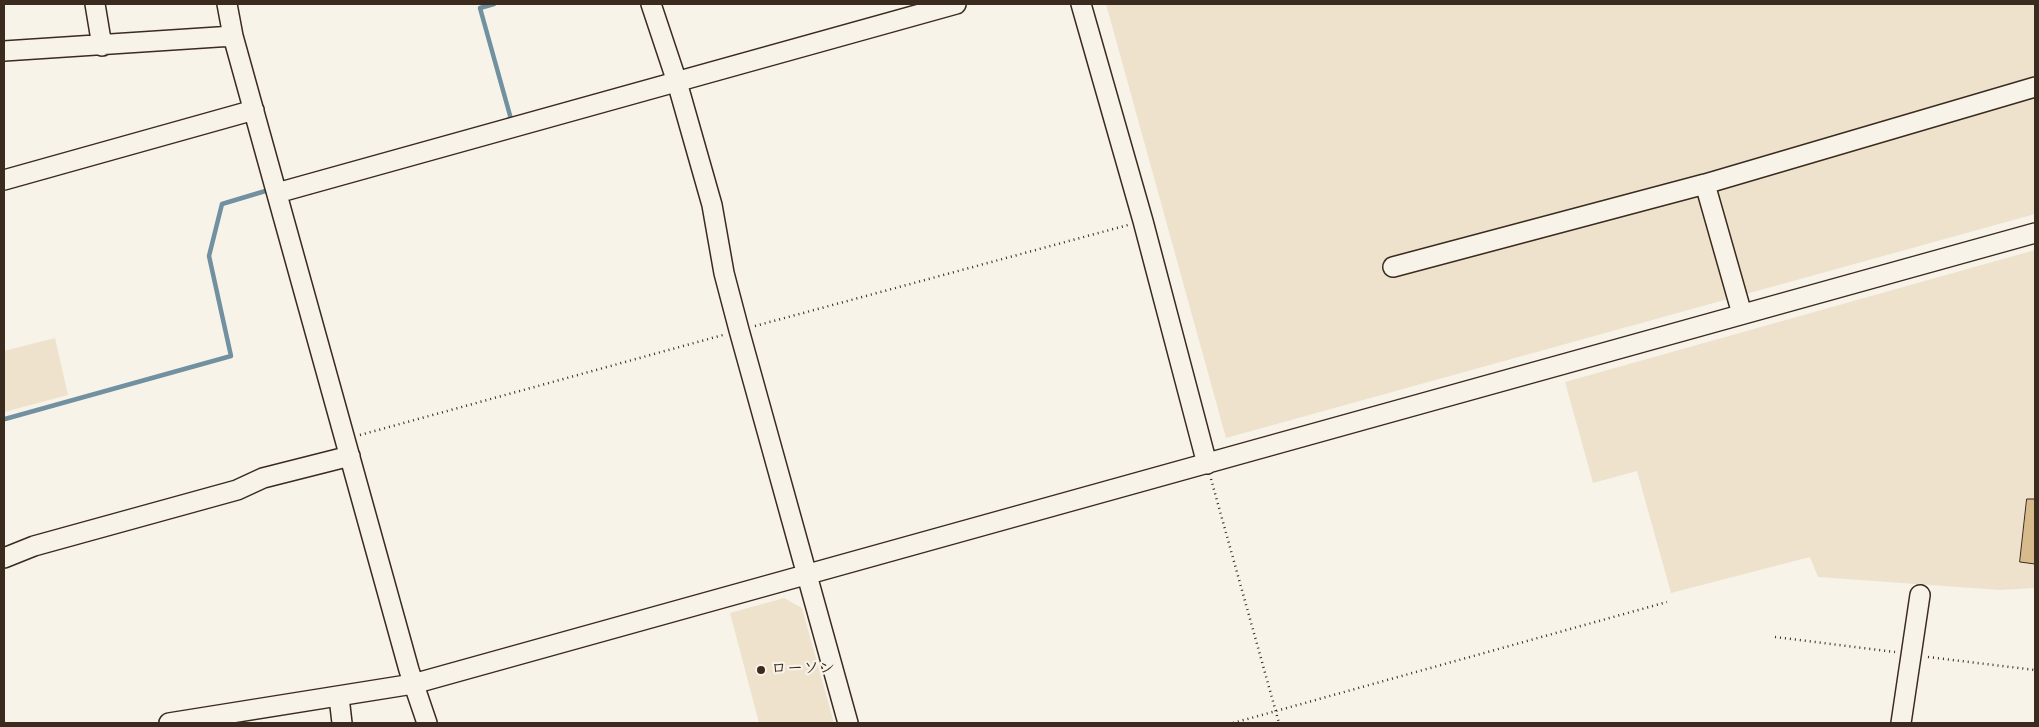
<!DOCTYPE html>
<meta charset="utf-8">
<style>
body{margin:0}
#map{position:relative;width:2039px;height:727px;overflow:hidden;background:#f7f3e8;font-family:Mynerve,sans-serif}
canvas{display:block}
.frame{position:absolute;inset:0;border:5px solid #3b2a1e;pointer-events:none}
</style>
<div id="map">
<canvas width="2039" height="727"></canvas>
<div class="frame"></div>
</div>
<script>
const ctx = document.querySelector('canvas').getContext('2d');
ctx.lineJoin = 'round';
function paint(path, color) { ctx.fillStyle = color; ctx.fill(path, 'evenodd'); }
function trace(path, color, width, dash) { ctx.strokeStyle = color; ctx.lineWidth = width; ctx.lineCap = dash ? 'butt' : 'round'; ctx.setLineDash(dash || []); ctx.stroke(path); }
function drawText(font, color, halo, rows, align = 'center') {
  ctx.font = font + ' Mynerve,"Klee One",sans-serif'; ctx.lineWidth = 4.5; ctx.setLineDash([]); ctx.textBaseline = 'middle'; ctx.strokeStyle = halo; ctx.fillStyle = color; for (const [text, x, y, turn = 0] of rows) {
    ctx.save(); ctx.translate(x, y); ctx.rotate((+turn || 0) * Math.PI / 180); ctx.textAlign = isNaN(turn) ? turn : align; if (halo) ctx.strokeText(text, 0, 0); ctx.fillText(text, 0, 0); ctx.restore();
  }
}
paint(new Path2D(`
 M1106 4H2035V214L1226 438Z
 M2035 250V588L2000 590 1818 577 1810 557 1671 593 1637 471 1593 483 1565 382Z
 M55 338 68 395 4 412V351Z
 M784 598 802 608 834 723H759L730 613Z`), '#eee2cc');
trace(new Path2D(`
 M494 4 480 8 511 119 507 120
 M5 419 231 356 209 256 222 204 272 189`), '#7190a0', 4.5);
const building = new Path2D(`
 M2027 499H2035V564L2020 562Z`);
paint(building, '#d8bb8c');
trace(building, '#3b2a1e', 1);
const minor = new Path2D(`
 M95 4 102 46
 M227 4 233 36 409 670 427 723
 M651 4 677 82 712 205 724 273 739 330 848 723
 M1081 4 1143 221 1207 464
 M4 51 233 36
 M4 180 254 110
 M1705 184 1742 314
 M277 193 956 4
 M1393 267 1705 184 2035 87
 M4 558 34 546 237 490 263 478 350 456
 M339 697 342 723
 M169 723 413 684 2035 233
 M1901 723 1920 595`);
trace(minor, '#3b2a1e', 22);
trace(new Path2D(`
 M755 326 1128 225
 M360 435 723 335
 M1211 479 1279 723
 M1775 637 1895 652
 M1928 657 2035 670
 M1233 723 1667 602`), '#3b2a1e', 2.5, [1, 4]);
trace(minor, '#f7f3e8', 19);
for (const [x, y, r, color] of [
 [761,670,5,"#3b2a1e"]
]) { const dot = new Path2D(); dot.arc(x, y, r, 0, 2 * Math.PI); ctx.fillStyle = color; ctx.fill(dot); trace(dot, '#f7f3e8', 2); }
drawText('bold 16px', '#3b2a1e', '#f7f3e8', [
 ["ローソン",771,670]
], 'left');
</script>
